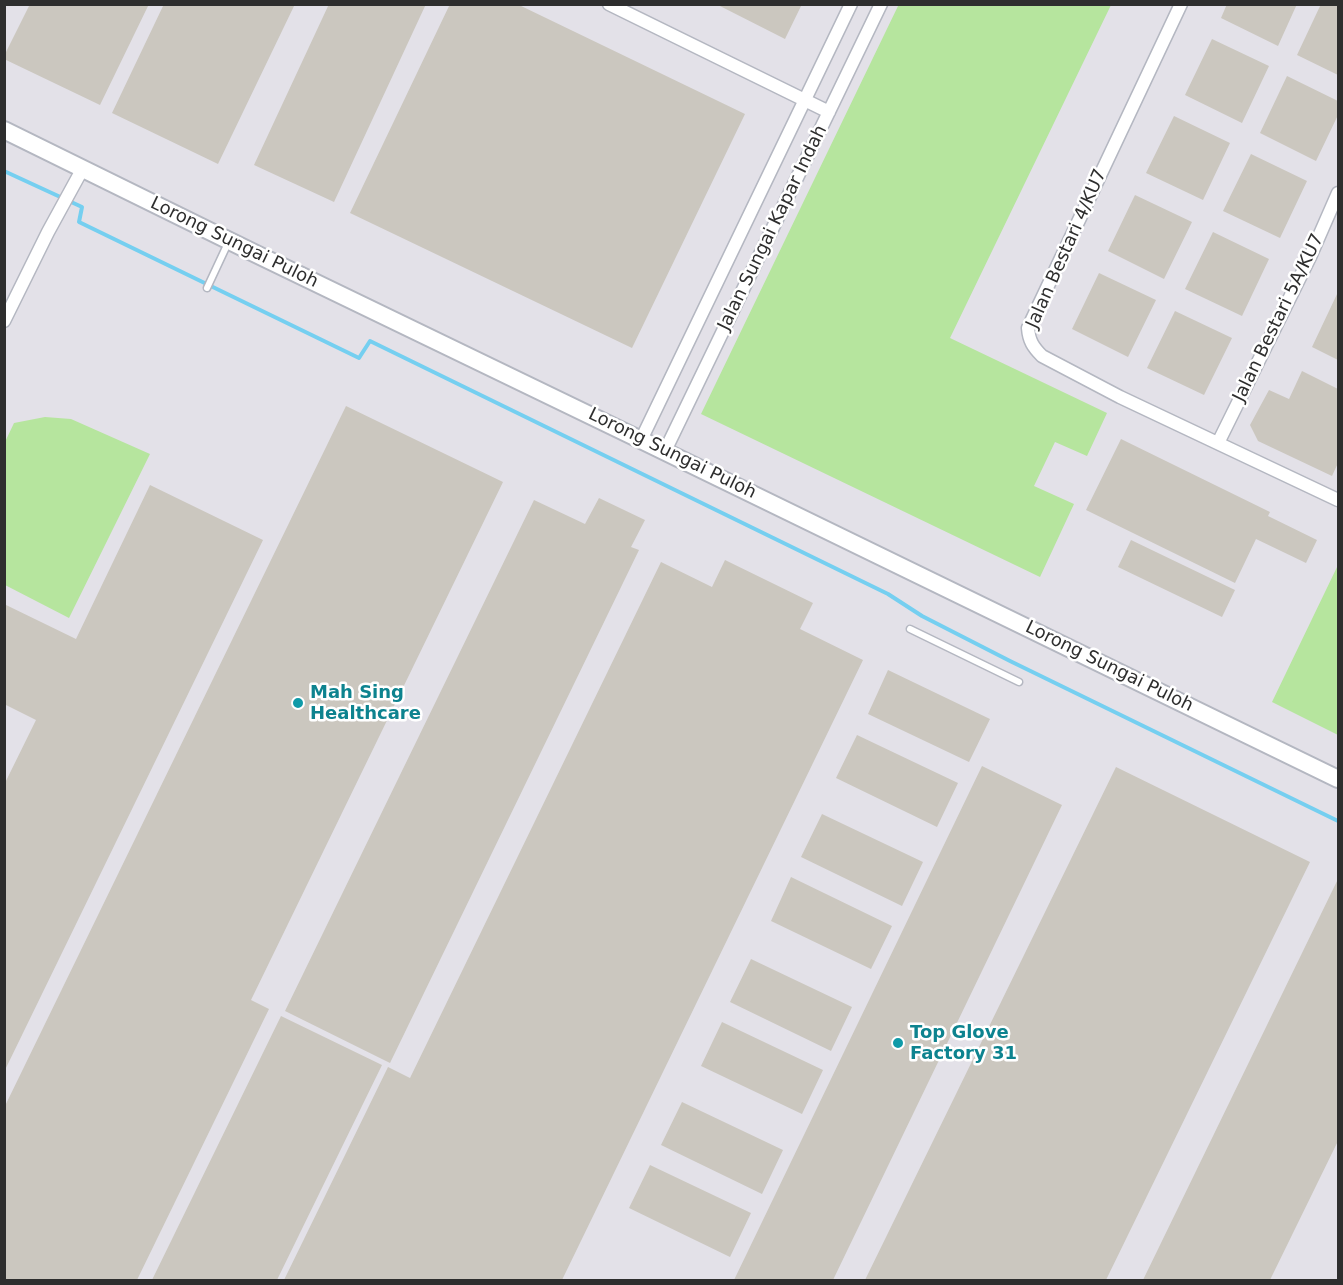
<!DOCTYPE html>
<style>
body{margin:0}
#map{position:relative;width:1343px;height:1285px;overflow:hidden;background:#efe9e1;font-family:"DejaVu Sans",sans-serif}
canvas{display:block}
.frame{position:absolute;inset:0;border:6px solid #2e2e2e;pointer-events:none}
</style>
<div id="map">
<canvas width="1343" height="1285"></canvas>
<div class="frame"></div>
</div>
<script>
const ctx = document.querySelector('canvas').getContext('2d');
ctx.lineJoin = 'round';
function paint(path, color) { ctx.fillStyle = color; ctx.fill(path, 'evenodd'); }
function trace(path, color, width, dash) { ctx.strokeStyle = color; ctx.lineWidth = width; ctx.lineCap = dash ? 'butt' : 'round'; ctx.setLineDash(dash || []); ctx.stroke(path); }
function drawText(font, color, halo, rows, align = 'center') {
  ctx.font = font + ' "DejaVu Sans",sans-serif'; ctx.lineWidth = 5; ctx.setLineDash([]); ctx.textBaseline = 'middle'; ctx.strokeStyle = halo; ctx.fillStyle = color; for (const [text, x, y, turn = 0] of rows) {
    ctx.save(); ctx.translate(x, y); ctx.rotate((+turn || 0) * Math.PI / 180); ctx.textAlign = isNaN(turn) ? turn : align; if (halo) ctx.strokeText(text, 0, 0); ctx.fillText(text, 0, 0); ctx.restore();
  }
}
paint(new Path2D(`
 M5 5H1338V1280H5Z`), '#e3e1e8');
paint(new Path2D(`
 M899 4 1111 5 950 338 1107 413 1087 456 1055 442 1034 486 1074 504 1040 577 701 414Z
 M45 417 71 419 150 454 69 618 5 585V442L14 423Z
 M1338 565V735L1272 702Z`), '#b6e59e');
trace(new Path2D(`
 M4 171 82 207 79 222 359 358 370 341 888 594 922 616 1010 661 1338 821`), '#75cff0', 4);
paint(new Path2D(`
 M30 4H149L100 105 4 59V56Z
 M164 4H295L218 164 112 113Z
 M329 4H426L334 202 254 165Z
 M450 4H517L745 114 632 348 350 213Z
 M716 4H802L785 39Z
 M1227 4H1297L1278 46 1221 18Z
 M1321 4 1338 5V75L1297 55Z
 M1212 39 1269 66 1242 123 1185 95Z
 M1287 76 1338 101V115L1316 161 1260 133Z
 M1174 116 1230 143 1203 200 1146 173Z
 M1251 154 1307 181 1280 238 1223 211Z
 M1135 195 1192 222 1164 279 1108 251Z
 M1213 232 1269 259 1242 316 1185 289Z
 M1099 273 1156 300 1128 357 1072 329Z
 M1338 292V360L1312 347Z
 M1175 311 1232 338 1204 395 1147 368Z
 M1302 371 1338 389V463L1332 476 1258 441 1250 425 1269 390 1289 399Z
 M346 406 503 482 251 1000 269 1009 137 1280H4V1108Z
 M1121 439 1270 512 1268 516 1317 540 1306 563 1256 539 1235 583 1086 510Z
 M150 485 263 540 4 1072V785L36 720 4 704V604L76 639Z
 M599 498 645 520 631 547 639 550 390 1063 285 1011 534 500 585 524Z
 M1131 540 1235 590 1222 617 1118 567Z
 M725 560 813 603 800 629 863 660 562 1280H284L388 1067 410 1078 661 562 712 587Z
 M888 670 990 719 969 762 868 714Z
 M857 735 958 783 937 827 836 778Z
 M982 766 1062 805 833 1280H734Z
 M1116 767 1310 862 1106 1280H865Z
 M822 814 923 862 902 906 801 857Z
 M791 877 892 926 871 969 771 921Z
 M1338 879V1141L1270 1280H1143Z
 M751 959 852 1007 831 1051 730 1002Z
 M281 1016 382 1065 277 1280H152Z
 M722 1022 823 1070 802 1114 701 1066Z
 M682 1102 783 1150 762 1194 661 1145Z
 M650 1165 751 1213 730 1257 629 1208Z`), '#cbc7bf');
const service = new Path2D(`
 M207 288 228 243
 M910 629 1019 682`);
const minor = new Path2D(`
 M609 4 829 112
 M1181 4 1028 328C1029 341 1033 347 1042 356L1120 397 1338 500
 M4 321 48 232 83 168
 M641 440 851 4
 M1218 443 1310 257 1338 193
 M665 451 881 4`);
const tertiary = new Path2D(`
 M4 130 254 253 641 440 1338 779`);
trace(service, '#b4b7c1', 9);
trace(minor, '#b4b7c1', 15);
trace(tertiary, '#b4b7c1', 20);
trace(service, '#fff', 6);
trace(minor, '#fff', 12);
trace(tertiary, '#fff', 16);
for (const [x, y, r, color] of [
 [298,703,6,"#0f9aa8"],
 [898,1043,6,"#0f9aa8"]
]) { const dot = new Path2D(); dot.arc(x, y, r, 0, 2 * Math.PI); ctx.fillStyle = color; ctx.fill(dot); trace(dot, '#fff', 2); }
drawText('18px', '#2e2e2e', '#fff', [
 ["Jalan Sungai Kapar Indah",773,228,-64],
 ["Lorong Sungai Puloh",234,243,26],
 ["Jalan Bestari 4/KU7",1067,249,-66],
 ["Jalan Bestari 5A/KU7",1279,318,-64],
 ["Lorong Sungai Puloh",672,454,26],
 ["Lorong Sungai Puloh",1109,667,26]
]);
drawText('bold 18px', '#0d838f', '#fff', [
 ["Mah Sing",310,693],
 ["Healthcare",310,714],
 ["Top Glove",910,1033],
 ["Factory 31",910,1054]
], 'left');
</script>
